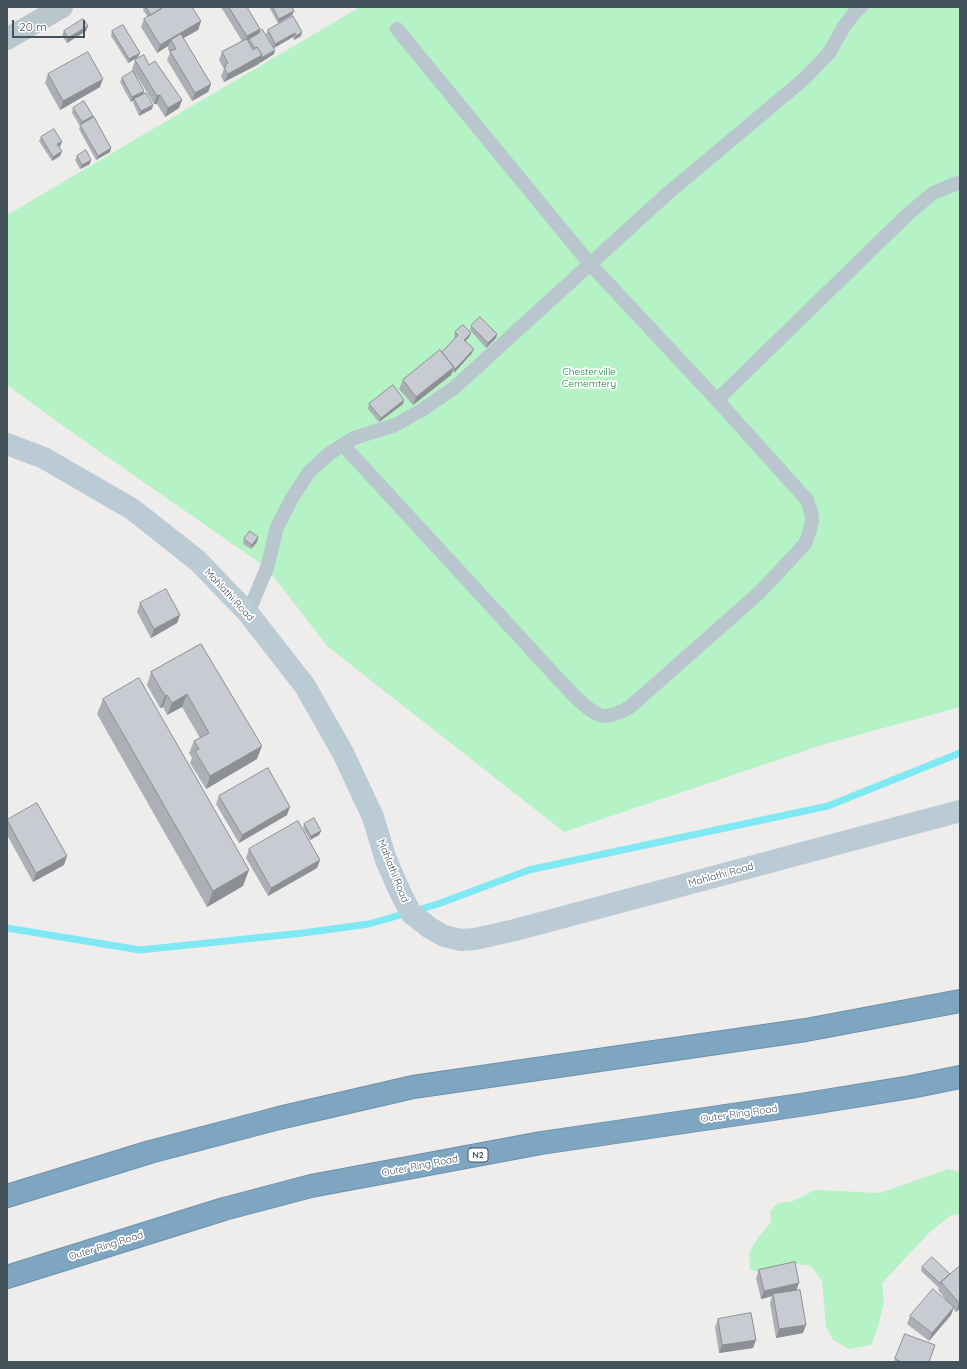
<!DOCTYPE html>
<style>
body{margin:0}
#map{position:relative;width:967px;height:1369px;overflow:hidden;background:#efecec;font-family:Quicksand,sans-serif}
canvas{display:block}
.frame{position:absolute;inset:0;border:8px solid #43525b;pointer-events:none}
.scale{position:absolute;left:12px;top:20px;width:73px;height:18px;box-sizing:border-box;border:2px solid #43525b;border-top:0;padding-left:5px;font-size:12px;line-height:14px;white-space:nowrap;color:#43525b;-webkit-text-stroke:3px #fff;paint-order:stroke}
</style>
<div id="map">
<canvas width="967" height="1369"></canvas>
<div class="frame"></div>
<div class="scale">20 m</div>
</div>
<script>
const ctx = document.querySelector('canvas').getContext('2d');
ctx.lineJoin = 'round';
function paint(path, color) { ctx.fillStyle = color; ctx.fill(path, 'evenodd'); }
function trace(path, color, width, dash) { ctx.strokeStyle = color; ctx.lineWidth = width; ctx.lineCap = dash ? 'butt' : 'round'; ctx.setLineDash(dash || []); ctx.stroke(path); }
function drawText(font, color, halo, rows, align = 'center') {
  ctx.font = font + ' Quicksand,sans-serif'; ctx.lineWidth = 3.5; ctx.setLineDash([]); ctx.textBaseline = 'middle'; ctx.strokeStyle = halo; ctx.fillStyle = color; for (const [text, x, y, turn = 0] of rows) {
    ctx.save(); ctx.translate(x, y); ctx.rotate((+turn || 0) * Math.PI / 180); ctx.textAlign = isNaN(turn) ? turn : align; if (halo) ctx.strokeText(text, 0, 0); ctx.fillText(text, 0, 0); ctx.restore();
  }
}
paint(new Path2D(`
 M360 7H960V707L825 744 564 832 327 646 267 568 76 435 7 385V215Z
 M948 1169 960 1172V1214L951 1215 929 1233 882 1283 884 1302 878 1327 871 1345 849 1349 833 1340 826 1327 822 1281 811 1266 790 1263 785 1271 765 1275 750 1269 749 1253 757 1239 771 1222 770 1211 778 1203 793 1201 815 1190 880 1193Z`), '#b5f2c5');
trace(new Path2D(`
 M7 928 140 950 303 933 369 924 438 904 529 870 828 806 960 753`), '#7ee8f3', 7);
const highway = new Path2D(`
 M7 1196 150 1152 279 1118 413 1087 806 1030 960 1001
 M7 1277 224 1209 311 1186 541 1143 800 1105 911 1087 960 1077`);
trace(highway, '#6a91ac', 24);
trace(new Path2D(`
 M717 400 908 214 933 193 960 182
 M343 445 562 683C572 693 592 717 606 716 615 715 623 711 630 707L760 592 805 544 810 530 812 520 811 512 807 500 717 400 590 264 397 29
 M248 613 267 568 277 527 292 498 309 472 330 453 354 438 395 425 422 410 454 388 667 194 804 79 829 53 845 25 856 11 861 7`), '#b9c6cd', 14);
trace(new Path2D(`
 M7 39 62 7`), '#b9c6cd', 22);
trace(new Path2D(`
 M7 444 44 458 132 509 198 561 248 613 305 686 343 753 373 817 386 860 401 894 411 913 430 928 444 936 461 940 475 939 515 930 960 811`), '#bacbd5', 22);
trace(highway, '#7fa6c0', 22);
paint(new Path2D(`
 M144 7H161L162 8 201 21 198 30 183 38 211 84 208 92 192 101 167 60 170 53 168 49V46L157 53 141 27 144 19 148 17 143 10Z
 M221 7H247L260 29V31L272 44 266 34 268 30 293 16 301 36 294 40 293 37 274 48V54L260 63 259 62V64L224 82 221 76 224 69 219 60 222 52 242 41Z
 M269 7H292L294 11 292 15 278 23Z
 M88 26 86 31 67 43 62 35 64 31Z
 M112 31 138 57 128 63 111 36Z
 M135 60 149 65 182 100 179 108 165 117 157 104H154L135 73 143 94 153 105 152 109 139 116 133 103 134 100 131 102 120 82 122 78 133 71 132 69Z
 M48 74 100 87 60 110 45 83Z
 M73 108 93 116 92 119 111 148 110 152 96 160 79 129 80 126 72 113Z
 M41 137 62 142 60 146 59 147 62 151 60 156 52 161 39 141Z
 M77 156 90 164 80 169 75 160Z
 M471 326 497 334 496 338 486 348 470 330Z
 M455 332 469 337 465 341 472 353 454 373 452 371 451 375 413 405 399 389 403 380 442 352 455 338 454 337Z
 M369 404H403L379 422 368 409Z
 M258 537 257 542 251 549 243 544 244 539Z
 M140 603 180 615 177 623 151 638 137 612Z
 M201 644 257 759 206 789 190 763 192 758 189 753 194 741 200 738 182 707 167 715 163 707 160 708 147 685 151 672Z
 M103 699 243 886 207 907 97 714Z
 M219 796 287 815 239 843 216 804Z
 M7 820 64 865 33 882 7 835Z
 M304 824 321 831 319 835 310 840 303 828Z
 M249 849 320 860 317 868 268 896 246 858Z
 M960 1266V1308L956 1312 953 1308 951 1315 929 1341 907 1324 910 1316 947 1301 938 1290 939 1288 921 1271 922 1267 950 1274Z
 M759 1270 797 1290 803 1333 776 1338 770 1303 772 1296 761 1299 756 1278Z
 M718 1319 753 1348 719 1353 715 1327Z
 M905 1334 929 1362H894Z`), '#acafb5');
paint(new Path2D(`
 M294 11 292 15 278 23 279 19Z
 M201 21 198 30 173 44 171 40 168 46 157 53 160 45Z
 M88 26 86 31 67 43 68 38Z
 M260 29 257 37 249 39 247 43 244 45 247 36Z
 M302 32 301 36 294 40 296 36Z
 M295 33 293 37 274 48 275 44Z
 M275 50 274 54 260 63 261 58Z
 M140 53 138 57 128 63 129 59Z
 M262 55 259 64 224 82 228 74Z
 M103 79 100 87 60 110 63 101Z
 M211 84 208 92 192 101 195 93Z
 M144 91 143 95 131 102 132 97Z
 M160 95 157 104H154L157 96Z
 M182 100 179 108 165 117 168 108Z
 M153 105 152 109 139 116 141 111Z
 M93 116 92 120 81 126 82 122Z
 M62 142 60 146 56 149 57 144Z
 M111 148 110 152 96 160 98 156Z
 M62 151 60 156 52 161 53 157Z
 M91 160 90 164 80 169 82 165Z
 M471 333 469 337 463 344 464 340Z
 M497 334 496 338 486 348 488 343Z
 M474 349 472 353 454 373 455 369Z
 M454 367 451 375 413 405 416 397Z
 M404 400 403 404 379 422 381 418Z
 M258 537 257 542 251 549 252 545Z
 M180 615 177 623 151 638 154 629Z
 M187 694 182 707 167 715 172 703Z
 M167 695 163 707 160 708 165 696Z
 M262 746 257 759 206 789 210 776Z
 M290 807 287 815 239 843 242 835Z
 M321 831 319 835 310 840 311 836Z
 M67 856 64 865 33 882 36 873Z
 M320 860 317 868 268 896 271 888Z
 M249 870 243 886 207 907 213 891Z
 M799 1283 796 1291 773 1294 772 1296 761 1299 764 1291Z
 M960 1302V1308L956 1312 959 1303Z
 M954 1307 951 1315 929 1341 932 1333Z
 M806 1325 803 1333 776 1338 779 1329Z
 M756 1340 753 1348 719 1353 722 1345Z`), '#8c8f93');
const building = new Path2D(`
 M146 7H161L162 8 151 15Z
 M164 7H192L201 21 160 45 144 19Z
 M229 7H247L260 29 247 36Z
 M273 7H292L294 11 279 19Z
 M293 16 302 32 296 36 295 33 275 44 268 30Z
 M83 19 88 26 68 38 64 31Z
 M123 25 140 53 129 59 112 31Z
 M262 29 275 50 261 58 262 55 257 47 255 48 249 39 259 33 260 31Z
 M181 34 211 84 195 93 170 51 176 49 171 40Z
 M247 39 253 50 257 47 262 55 228 74 224 68 226 67 225 65 228 63 222 52Z
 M88 52 103 79 63 101 48 74Z
 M144 55 149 65 155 61 182 100 168 108 160 95 157 96 135 60Z
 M133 71 144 91 132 97 122 78Z
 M146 93 153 105 141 111 134 99Z
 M84 101 93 116 82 122 73 108Z
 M94 117 111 148 98 156 80 125Z
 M54 129 62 142 57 144 62 151 53 157 41 137Z
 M86 150 91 160 82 165 77 156Z
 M480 317 497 334 488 343 471 326Z
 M463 325 471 333 464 340 474 349 455 369 442 352 458 335 455 332Z
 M440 350 454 367 416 397 403 380Z
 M393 385 404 400 381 418 369 404Z
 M250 531 258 537 252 545 244 539Z
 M166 589 180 615 154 629 140 603Z
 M201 644 262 746 210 776 195 751 199 749 194 741 209 733 187 694 172 703 167 695 165 696 151 672Z
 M139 678 249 870 213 891 103 699Z
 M268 768 290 807 242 835 219 796Z
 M37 803 67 856 36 873 7 820Z
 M314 818 321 831 311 836 304 824Z
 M298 821 320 860 271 888 249 849Z
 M932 1257 950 1274 941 1282V1284L922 1267Z
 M795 1262 799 1283 764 1291 759 1270Z
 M960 1266V1302L959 1303 941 1282Z
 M933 1289 954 1307 932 1333 910 1316Z
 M800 1290 806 1325 779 1329 773 1294Z
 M751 1313 756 1340 722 1345 718 1319Z
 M905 1334 935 1345 929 1362H902L895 1359Z`);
paint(building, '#c8ccd2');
trace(building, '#8c8f93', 1);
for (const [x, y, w] of [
 [478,1155,20]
]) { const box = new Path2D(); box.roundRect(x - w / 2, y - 7, w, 14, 3); ctx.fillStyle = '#fff'; ctx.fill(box); trace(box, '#43525b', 1); }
drawText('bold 9px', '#43525b', null, [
 ["N2",478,1155]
]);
drawText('10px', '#0f813b', '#fff', [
 ["Chesterville",589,372],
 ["Cememtery",589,384]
]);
drawText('10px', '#43525b', '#fff', [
 ["Mahlathi Road",229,595,47],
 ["Mahlathi Road",393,871,68],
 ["Mahlathi Road",721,875,-15],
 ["Outer Ring Road",739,1114,-8],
 ["Outer Ring Road",420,1166,-11],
 ["Outer Ring Road",106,1246,-17]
]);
</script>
